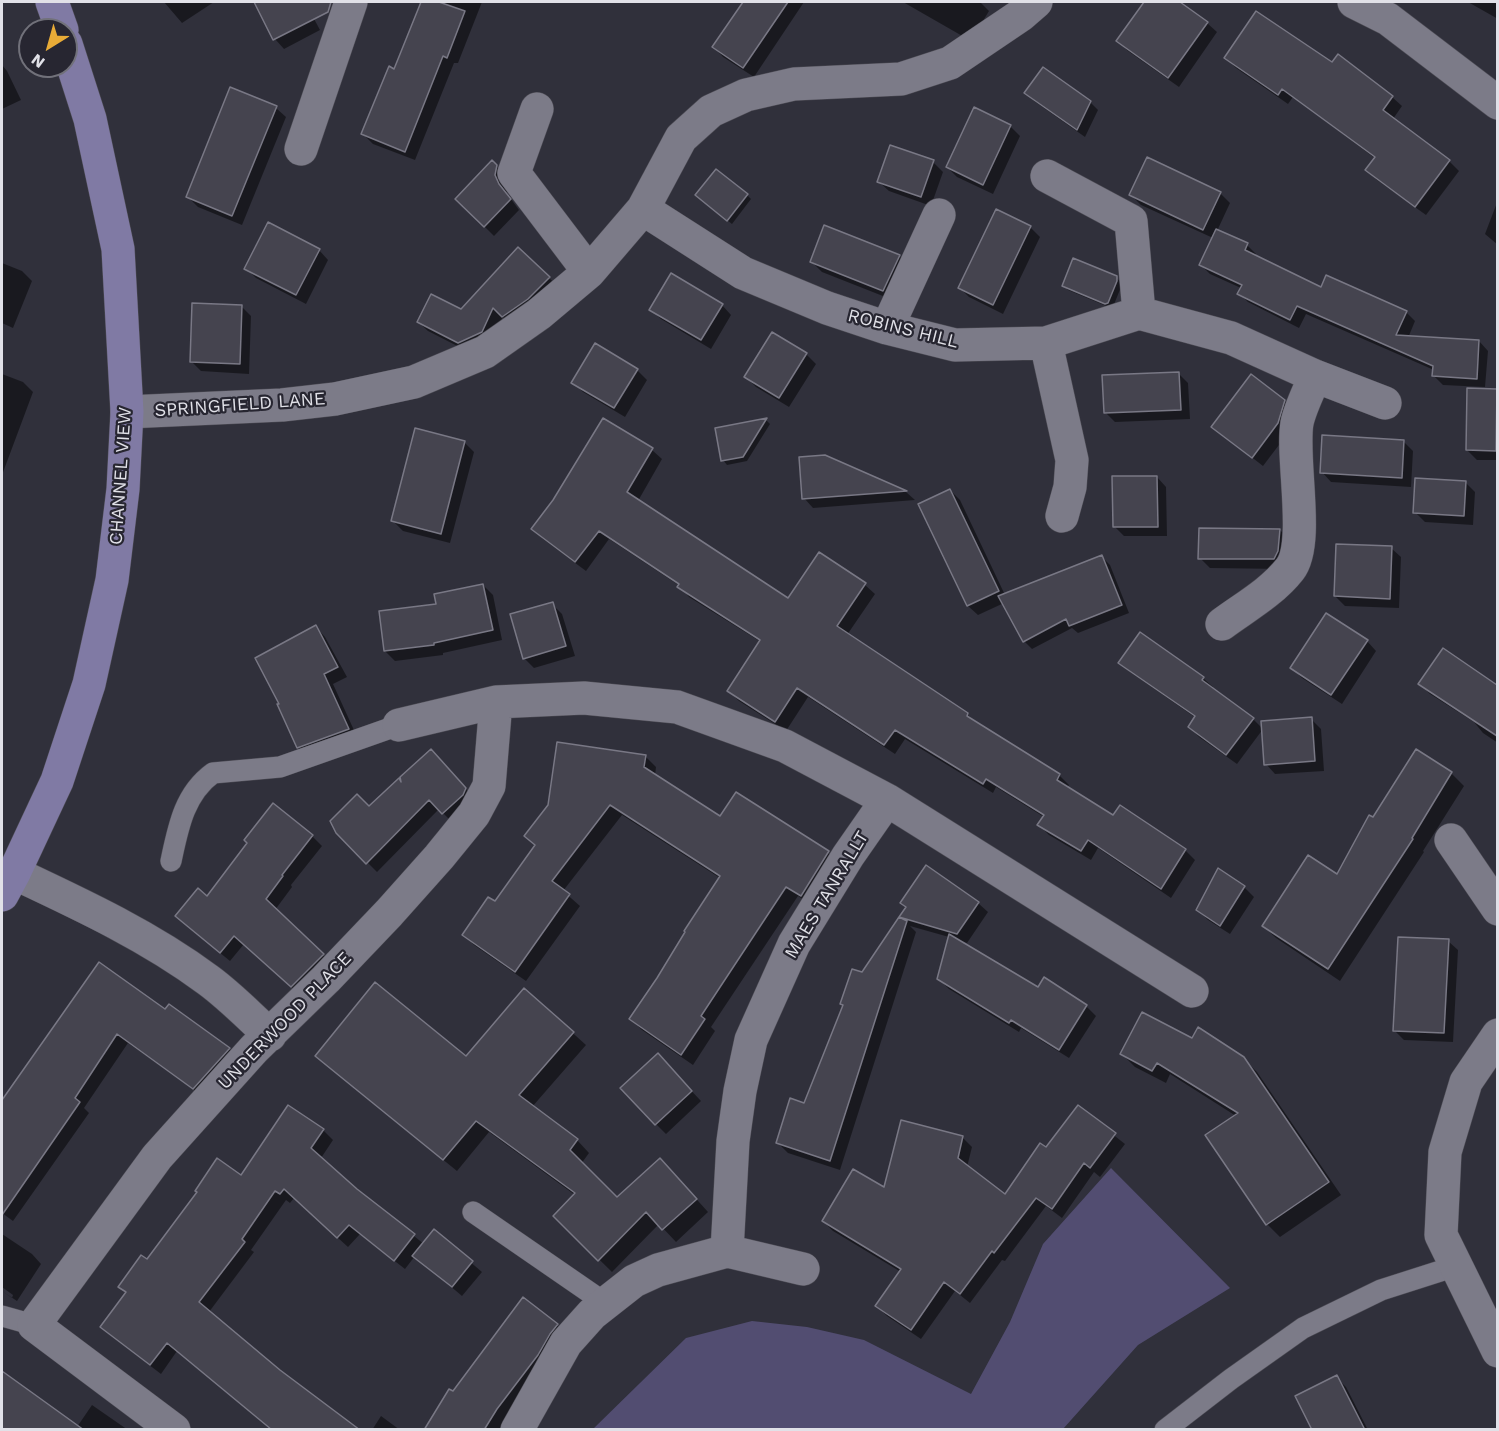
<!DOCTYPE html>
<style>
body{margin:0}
#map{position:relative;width:1499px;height:1431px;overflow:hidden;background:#30303b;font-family:"Work Sans",sans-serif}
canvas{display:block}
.frame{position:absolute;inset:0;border:3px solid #e1e1e8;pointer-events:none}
.north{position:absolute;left:18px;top:18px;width:60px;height:60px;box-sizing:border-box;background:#272631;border:2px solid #71717a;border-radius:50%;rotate:217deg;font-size:16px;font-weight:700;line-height:24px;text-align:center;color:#e1e1e8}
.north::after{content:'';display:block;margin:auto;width:21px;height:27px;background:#e8ab37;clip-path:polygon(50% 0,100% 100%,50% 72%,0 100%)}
</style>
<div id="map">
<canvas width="1499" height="1431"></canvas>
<div class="frame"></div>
<div class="north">N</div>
</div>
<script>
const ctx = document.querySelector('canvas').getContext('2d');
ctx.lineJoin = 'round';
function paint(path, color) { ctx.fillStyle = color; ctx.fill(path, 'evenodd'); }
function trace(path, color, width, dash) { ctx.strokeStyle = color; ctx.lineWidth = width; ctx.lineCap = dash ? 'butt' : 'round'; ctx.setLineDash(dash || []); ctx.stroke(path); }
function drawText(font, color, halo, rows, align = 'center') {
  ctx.font = font + ' "Work Sans",sans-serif'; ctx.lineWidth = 4.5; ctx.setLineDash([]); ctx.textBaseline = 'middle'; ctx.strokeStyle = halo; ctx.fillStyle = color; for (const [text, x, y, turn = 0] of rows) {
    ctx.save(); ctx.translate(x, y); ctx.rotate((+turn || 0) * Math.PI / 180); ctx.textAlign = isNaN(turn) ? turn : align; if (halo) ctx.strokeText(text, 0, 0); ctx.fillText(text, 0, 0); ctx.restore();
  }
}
paint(new Path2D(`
 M1111 1168 1230 1288 1138 1345 1063 1429H593L686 1338 752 1321 807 1327 864 1340 971 1394 1010 1322 1043 1244Z`), '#524d71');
paint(new Path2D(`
 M164 2H214L182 23Z
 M255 2H305L320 30 284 49 275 39Z
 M423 2H482L458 63H454L415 160 373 144 363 134 395 71Z
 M744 2H804L754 77 723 57 714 47Z
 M903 2H980L989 11 971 41Z
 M1146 2H1177L1207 23 1217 32 1179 87 1128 51 1118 41Z
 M1468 2H1498V19Z
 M1226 58 1392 97 1402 106 1393 119 1449 161 1459 171 1426 215 1377 180 1367 170 1376 159 1293 97 1288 104 1236 68Z
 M2 65 7 71 21 100 2 109Z
 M1026 93 1090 102 1098 110 1085 137 1034 101Z
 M276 108 286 117 242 225 198 207 188 197Z
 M1010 126 1020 136 993 194 957 177 947 167Z
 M492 162 506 176 505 186 508 195 519 210 494 236 457 199Z
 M933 162 943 172 931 206 889 191 879 182Z
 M1220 193 1230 203 1217 231 1247 245 1256 254 1255 256 1321 289 1406 312 1415 321 1408 338 1479 341 1488 351 1485 387 1443 385 1434 376V370L1306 314 1299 328 1248 302 1239 293 1241 288 1210 274 1201 265 1213 238 1141 205 1131 195Z
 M747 195 751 199 732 224 701 199Z
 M1498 200V245L1485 234Z
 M1030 227 1040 237 1003 314 969 297 959 287Z
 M319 250 328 260 306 304 256 278 246 268Z
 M899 256 909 266 893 300 822 272 812 262Z
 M2 263 22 271 32 281 13 328 2 323Z
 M549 278 559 287 513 326 503 317 491 341 469 352 428 331 418 322 462 311Z
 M1116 278 1121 282V287L1113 307 1111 308 1068 290 1064 286Z
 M722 305 731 315 711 349 661 319 651 310Z
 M241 306 251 316 249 374 201 371 191 361Z
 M806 354 816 364 789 407 756 387 746 377Z
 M637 370 647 380 625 417 583 392 573 382Z
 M1178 373 1188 383 1190 419 1115 422 1105 412Z
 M2 374 23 382 33 392 2 475Z
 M1469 390 1497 391 1498 460H1477L1467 450Z
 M1284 401 1294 411 1288 433 1263 466 1213 427Z
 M604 420 652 450 662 459 638 501 789 600 820 554 865 585 875 594 847 635 967 714 976 723 1059 775 1069 785 1067 788 1113 817 1185 850 1195 860 1171 898 1098 848 1091 860 1049 835 1039 825 1044 817 996 787 993 793 905 739 895 754 808 697 786 731 739 701 729 691 761 642 689 597 680 586 609 539 586 571 543 539 533 529 554 501Z
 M766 420 770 424 747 461 727 465 723 460 717 430Z
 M1403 441 1413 451 1411 487 1331 482 1322 472Z
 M464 442 474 452 450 543 403 531 393 521Z
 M825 457 906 492 915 500 813 508 804 498Z
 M1157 477 1166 487 1167 536H1124L1115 527Z
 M1465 482 1475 492 1473 525 1425 522 1415 512Z
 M950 490 960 500 1005 595 1101 556 1110 565 1129 613 1078 633 1072 628 1032 649 1024 641 1004 603 978 615 968 606Z
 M1280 530 1290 540 1283 569 1210 568 1200 558Z
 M1391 548 1401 557 1399 608 1345 606 1335 596Z
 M483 585 493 595 502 640 443 653V655L395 661 385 651 438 605Z
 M552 604 562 614 575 656 534 668 524 658Z
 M316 627 325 637 347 677 333 684 358 739 308 757 298 747Z
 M1367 641 1376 651 1342 704 1302 678 1292 668Z
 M1120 662 1203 678 1213 687 1212 689 1253 719 1263 729 1237 764 1199 737 1190 727 1196 718 1130 672Z
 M1420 684 1496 686 1498 684V743L1483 733 1474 722 1430 694Z
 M1311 719 1321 729 1324 771 1275 774 1266 764Z
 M1416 751 1451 773 1464 786 1423 851 1424 852 1340 981 1276 938 1263 926 1338 876Z
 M645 756 656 767 655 776 721 818 828 853 839 864 813 906 798 896 711 1027 715 1031 693 1065 642 1030 631 1019 658 979 720 878 622 815 563 891 580 906 526 981 474 945 464 934 496 904 536 846 526 836Z
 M440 761 475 799 453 823 439 809 377 872 337 832 369 808Z
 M312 836 322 846 291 885 292 887 275 910 333 965 301 996 244 944 230 961 187 926 207 898Z
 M1219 871 1244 887 1254 897 1230 934 1208 920 1198 910Z
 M902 903H978L988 912 967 943 956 939 1038 989 1086 1006 1096 1016 1069 1058 1021 1028 1019 1032 949 989 939 979 949 937 910 926 916 932 840 1170 788 1153 778 1143 805 1105 863 974 906 922 901 917 907 908Z
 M1448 941 1458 950 1453 1042 1404 1040 1394 1030Z
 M525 990 586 1045 532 1107 577 1140 589 1153 581 1164 617 1199 672 1172 708 1212 676 1242 659 1224 612 1272 555 1216 575 1195 489 1132 457 1171 330 1068 317 1056 466 1058Z
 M165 1011 229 1049 238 1059 204 1097 128 1043 84 1108 89 1113 13 1221 2 1213V1102L29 1066Z
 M1192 1040 1243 1058 1257 1072 1341 1195 1280 1237 1267 1224 1236 1116 1170 1074 1166 1083 1135 1067 1122 1054Z
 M667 1065 701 1101 666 1134 656 1124Z
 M1078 1107 1125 1144 1100 1177 1094 1172 1062 1218 1046 1206 1005 1261 1002 1260 970 1303 955 1291 921 1339 887 1316 877 1306 901 1272 833 1231 823 1221 885 1190 962 1137 972 1147 967 1167 1006 1196 1046 1149Z
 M323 1130 333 1140 321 1158 356 1190 424 1244 434 1231 482 1272 462 1296 415 1256 405 1269 360 1234 348 1247 294 1198 290 1203 286 1200 251 1250 254 1252 209 1312 279 1371 358 1430H271L177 1351 161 1374 111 1336 102 1327 127 1293 120 1287 241 1177Z
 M2 1234 32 1254 41 1264 17 1301 2 1291 12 1298 13 1295 2 1287Z
 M557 1325 567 1335 500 1430H426L453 1393Z
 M2 1373 77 1427 92 1405 128 1430H2Z
 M1336 1377 1346 1387 1368 1430H1314Z
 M381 1416 400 1430H372Z`), '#0007');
const building = new Path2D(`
 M254 2H331L328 12 273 40Z
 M421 2H439L465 11 447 58 443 56 405 152 361 134 389 66 394 69Z
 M743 2H788L743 68 712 47Z
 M1144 2H1180L1208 22 1168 78 1116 41Z
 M1256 11 1332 62 1338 54 1393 96 1383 110 1450 160 1415 207 1365 170 1375 157 1282 89 1278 95 1224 58Z
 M1043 67 1091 101 1077 130 1024 93Z
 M230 87 277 106 232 216 186 197Z
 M974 107 1011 125 983 185 946 167Z
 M890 145 934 160 921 197 877 182Z
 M1147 157 1221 192 1203 230 1129 195Z
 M492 160 497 165 495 175 499 184 511 199 484 227 455 199Z
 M716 169 748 194 727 221 695 195Z
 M996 209 1031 226 993 305 958 288Z
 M268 222 320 249 296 295 244 269Z
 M824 225 900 255 883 291 810 262Z
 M1216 229 1248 243 1245 250 1321 287 1326 275 1407 311 1396 335 1479 340 1477 379 1432 376 1433 366 1297 306 1290 320 1237 294 1242 285 1199 265Z
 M518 247 550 277 528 299 502 317 493 308 482 332 458 343 417 322 431 294 461 309Z
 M1073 258 1117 276V281L1108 303 1105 304 1062 286Z
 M671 273 723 304 701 340 649 310Z
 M192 303 242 305 240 364 190 362Z
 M772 332 807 353 779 398 744 377Z
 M595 343 638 369 614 408 571 383Z
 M1179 372 1181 410 1104 413 1102 375Z
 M1251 374 1285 400 1278 423 1252 458 1211 427Z
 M1467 388 1497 389 1496 451 1466 450Z
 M603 418 653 448 627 492 788 598 819 552 866 583 837 626 968 713 967 716 1060 774 1057 780 1113 815 1120 805 1186 849 1161 889 1088 840 1081 851 1037 825 1044 815 986 779 983 784 895 730 884 745 797 688 775 722 727 691 760 640 677 587 679 584 599 531 575 562 531 529 553 500Z
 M767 418 743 457 721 461 715 428Z
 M415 428 465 441 441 534 391 521Z
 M1322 435 1404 440 1402 478 1320 473Z
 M825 455 907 491 802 499 799 457Z
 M1112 476H1157L1158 527H1113Z
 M1415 478 1466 481 1464 516 1413 513Z
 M950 489 999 591 967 606 918 504Z
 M1199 528 1280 529 1278 551 1274 559H1198Z
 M1336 544 1392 546 1390 599 1334 596Z
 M1102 555 1122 605 1069 626 1066 619 1023 642 998 596Z
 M483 584 493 630 434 643V645L384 651 379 611 436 604 434 594Z
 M553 602 566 646 523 659 510 614Z
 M1326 613 1368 640 1331 695 1290 668Z
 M316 625 338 667 324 674 349 729 297 748 277 704H279L255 658Z
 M1140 632 1204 677 1202 680 1254 718 1226 755 1188 727 1195 716 1118 663Z
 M1443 648 1497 685V736L1418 684Z
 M1312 717 1315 761 1264 765 1261 721Z
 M557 742 646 755 644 767 720 816 736 792 829 851 801 896 786 887 701 1016 705 1019 681 1055 629 1019 657 978 685 932 684 931 720 876 610 805 552 881 570 894 515 972 462 935 488 897 495 901 535 845 524 836 548 805Z
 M431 749 466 788 463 795 442 814 429 800 366 864 336 833 330 821 357 794 369 806 399 778 401 782 400 777Z
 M1416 749 1452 772 1412 838 1413 839 1328 969 1262 926 1308 855 1337 874 1369 815 1373 817Z
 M273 803 313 835 282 875 283 876 266 899 324 954 291 987 234 936 220 953 175 916 198 888 207 896 247 843 244 840Z
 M926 865 979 902 957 934 899 917 906 907 900 903Z
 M1218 868 1245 886 1220 926 1196 910Z
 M899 917 907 921 830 1161 776 1143 790 1098 804 1103 843 1005 840 1004 852 969 862 972Z
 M949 934 1038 987 1044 977 1087 1005 1059 1050 1011 1020 1009 1023 937 979Z
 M1398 937 1449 939 1444 1033 1393 1031Z
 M99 962 165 1009 169 1004 230 1048 193 1089 117 1034 75 1098 80 1102 2 1215V1100Z
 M375 982 466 1056 524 988 574 1032 519 1095 578 1139 570 1150 617 1197 660 1158 697 1199 662 1230 646 1212 598 1261 553 1216 575 1193 476 1121 443 1160 315 1056Z
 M1142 1012 1192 1038 1198 1027 1244 1057 1329 1182 1266 1225 1205 1135 1238 1113 1157 1063 1152 1071 1120 1054Z
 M658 1053 692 1091 655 1125 620 1088Z
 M288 1105 324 1129 311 1148 357 1189 415 1234 394 1261 349 1225 337 1238 284 1189 280 1194 275 1191 242 1239 245 1242 199 1302 280 1370 360 1430H272L167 1343 150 1365 100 1327 126 1292 118 1287 141 1255 147 1259 197 1192 195 1191 217 1158 241 1175Z
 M1078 1105 1116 1133 1090 1168 1084 1163 1052 1209 1036 1198 994 1253 992 1251 960 1294 944 1282 911 1330 875 1306 901 1269 822 1221 853 1169 884 1187 901 1120 963 1136 958 1158 1005 1194 1040 1143 1046 1147Z
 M434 1229 473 1261 452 1287 412 1256Z
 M523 1297 558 1324 550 1334 538 1355 497 1409 484 1430H424L449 1389 453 1391Z
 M2 1371 84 1430H2Z
 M1337 1375 1365 1430H1312L1295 1396Z`);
paint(building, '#45444f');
trace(building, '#797885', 1.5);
const lane = new Path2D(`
 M171 861C178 828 184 794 213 773L280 767 399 725
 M473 1212 605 1303
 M2 1316 34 1325
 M1165 1430 1231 1379 1303 1328 1381 1290 1456 1266`);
const street = new Path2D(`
 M1354 2 1388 19 1498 103
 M537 109 514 173 589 272
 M301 149 351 2
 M1047 176 1131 221 1139 313
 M643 209 743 273 827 308 887 328 955 345 1046 343 1139 313 1231 338 1315 376 1385 403
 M887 328 939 215
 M1046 343 1072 460 1070 487 1062 516
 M127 412 282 405 335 399 414 382 485 352 539 314 589 272 643 209 681 138 711 111 746 95 794 84 901 79 950 63 1021 15 1036 2
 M1222 624C1245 607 1272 592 1290 569 1310 543 1291 459 1297 423 1300 408 1309 391 1315 376
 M399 725 496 702 584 698 677 707 785 746 887 800 1192 991
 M1451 840 1498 909
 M14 873C80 904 149 936 208 980 230 996 249 1016 270 1035
 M1498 1035 1466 1082 1445 1152 1441 1235 1498 1351
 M727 1251 803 1269
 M174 1430 34 1325 157 1157 254 1049 326 979 389 913 439 857 474 814 489 786 496 702
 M517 1430 566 1343 592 1314 634 1281 658 1270 727 1251 733 1141 740 1091 751 1040 794 944 848 856 887 800`);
const secondary = new Path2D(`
 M52 2 62 30
 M2 895 14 873 57 781 89 684 112 580 123 489 127 412 118 249 90 119 66 44`);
trace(lane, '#4d4c55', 22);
trace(street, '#4d4c55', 34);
trace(secondary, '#4d4c55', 34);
trace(lane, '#7c7b88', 21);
trace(street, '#7c7b88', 33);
trace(secondary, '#807aa4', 33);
drawText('18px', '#e1e1e8', '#272631', [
 ["ROBINS HILL",903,329,14],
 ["SPRINGFIELD LANE",240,405,-4],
 ["CHANNEL VIEW",121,476,-86],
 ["MAES TANRALLT",827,895,-59],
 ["UNDERWOOD PLACE",285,1021,-46]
]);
</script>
